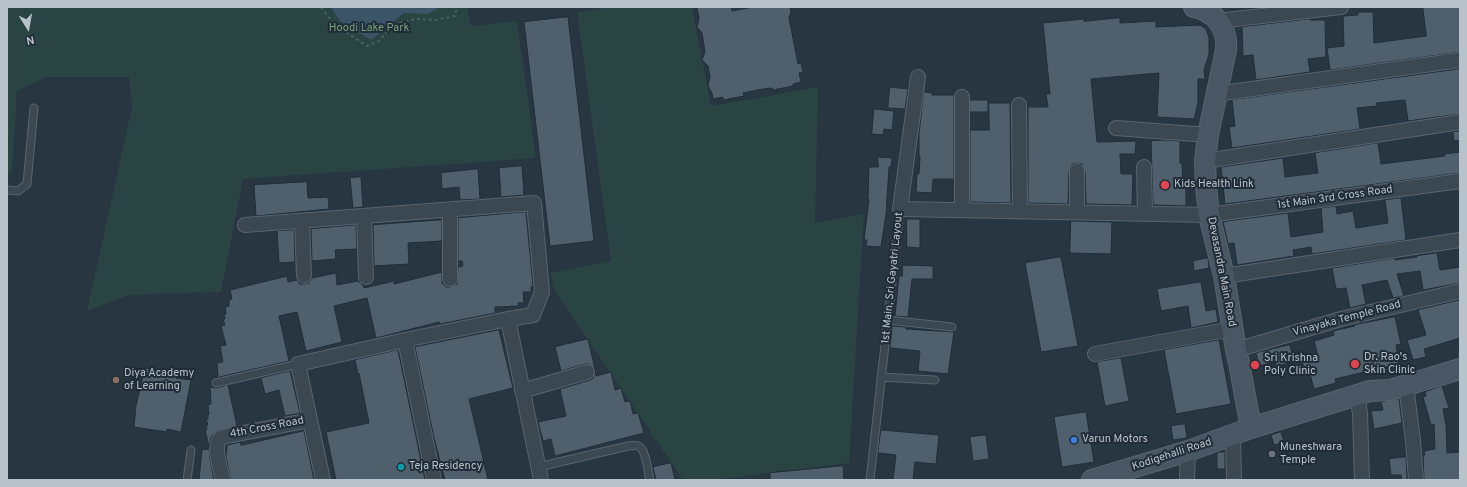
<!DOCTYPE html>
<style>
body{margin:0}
#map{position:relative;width:1467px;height:487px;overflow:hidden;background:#273641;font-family:Overpass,sans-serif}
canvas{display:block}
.frame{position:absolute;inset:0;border:8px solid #b8c2cb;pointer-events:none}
.north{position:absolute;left:8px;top:8px;width:40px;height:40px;-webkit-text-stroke:3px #202c37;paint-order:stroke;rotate:169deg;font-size:11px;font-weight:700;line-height:16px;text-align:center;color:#b8c2cb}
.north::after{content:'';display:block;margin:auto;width:14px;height:18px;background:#b8c2cb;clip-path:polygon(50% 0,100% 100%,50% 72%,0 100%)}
</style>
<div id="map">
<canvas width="1467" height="487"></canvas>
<div class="frame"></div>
<div class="north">N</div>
</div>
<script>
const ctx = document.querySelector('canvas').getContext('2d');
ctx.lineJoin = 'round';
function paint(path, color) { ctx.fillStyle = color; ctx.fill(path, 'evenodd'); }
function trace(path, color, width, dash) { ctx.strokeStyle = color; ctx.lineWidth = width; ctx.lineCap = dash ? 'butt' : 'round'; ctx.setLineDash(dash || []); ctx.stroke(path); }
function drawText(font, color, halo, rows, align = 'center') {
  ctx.font = font + ' Overpass,sans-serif'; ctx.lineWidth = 4; ctx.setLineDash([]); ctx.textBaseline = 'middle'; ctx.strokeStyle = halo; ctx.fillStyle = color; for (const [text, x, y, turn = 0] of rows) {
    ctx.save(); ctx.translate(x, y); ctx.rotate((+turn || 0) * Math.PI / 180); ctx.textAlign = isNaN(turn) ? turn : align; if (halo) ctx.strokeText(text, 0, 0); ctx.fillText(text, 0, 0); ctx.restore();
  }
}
paint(new Path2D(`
 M7 7H467L471 26 517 21 536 158 243 179 221 292 129 295 87 311 132 107 129 77H47L17 91 12 173H7Z
 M613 7H692L711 106 818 87 815 223 864 214 849 463 714 480H683L553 288 551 273 611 261 577 12Z`), '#2a4443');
paint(new Path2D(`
 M331 7H440L428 14 404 13 371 40 340 21Z`), '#3c5468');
const building = new Path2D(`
 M697 7H731L732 11 753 7H790L791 12 789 18 798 64 801 63 803 72 799 73 801 82 793 84V86L773 90 772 88 763 89 743 93 744 96 723 100V97L713 99 712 93 708 86 710 77 708 66 702 60 705 52 702 33 697 27 699 18Z
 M1423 7H1460V52L1330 70 1327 48 1344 46 1343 16 1358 15V12H1373L1374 43 1426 36Z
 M568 17 594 241 550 246 524 22Z
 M1120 18V23L1156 21V27L1200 25 1206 29 1209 38V54L1204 70 1205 79H1198V103L1194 119 1157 117 1159 73 1091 79 1097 142 1136 141 1135 154H1120L1121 174H1133L1132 205 1086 204 1085 171 1082 164 1077 163 1072 164 1069 171 1068 204 1028 203V107H1048L1046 94H1050L1043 23 1084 19V21Z
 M1310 19V20H1325L1326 57 1308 59 1310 72 1256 80 1253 55 1243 56 1242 27Z
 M1460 69V114L1408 121 1405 100 1376 103 1377 106 1357 108 1360 129 1232 148 1229 127 1235 126 1232 100Z
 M890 87 908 89 905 109 888 108Z
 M924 92 932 93V95H954V179H933L932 193 916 192 917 174H919L920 156H919V134Z
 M970 100H988V112H970Z
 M989 103H1010L1011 203 970 202V130H989Z
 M874 109 894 111 892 130 884 129 883 135 872 134Z
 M1460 131V140L1454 141 1453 132Z
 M1165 140 1180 141V163H1182L1183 188H1186V206L1153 205 1151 141Z
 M1378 143 1381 164 1445 156 1444 154 1460 152V173L1225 204 1221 167 1283 158 1285 177 1318 173 1315 153Z
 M878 157 892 158 891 167H889L886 214 881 247 866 246 867 240H864L869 199 868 198 869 167H878Z
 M522 166 524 195 501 197 499 168Z
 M478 169 480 199 460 200 459 187 442 189 441 173Z
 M361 177 363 207 353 208 350 178Z
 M307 182 308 198 328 197 329 209 256 216 254 185Z
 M1401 198 1406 240 1312 254 1311 247 1293 250 1294 256 1237 265 1234 243 1228 244 1224 226 1223 222 1227 221 1288 213 1291 237 1323 232 1321 208 1336 206 1337 214 1353 211 1356 228 1388 223 1385 200Z
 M526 212 533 286 531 287V292H523L524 303H518L519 306 495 307V313L440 324 439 322 376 338 367 298 334 306 342 342 306 351 297 312 279 316 289 361 215 378V377L218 376 217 363 223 362 220 346 226 345 221 326 225 325 223 319H225L224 314H226L225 307 229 306V300L232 299 230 290 287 276 288 282 297 280 300 284H305L309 283 312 278 336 273 337 285 358 281 363 285 364 288 394 281V284L442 272V283L446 287H450L457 284 458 267 463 266 462 261H458V218Z
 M907 219H920V248L907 247Z
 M442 220V241L408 243 409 264 374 266 373 225Z
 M1071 221 1112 222 1111 254 1070 253Z
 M354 225H356L357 249 335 250 336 259 312 261 311 229Z
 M294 230 295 262 279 263 277 231Z
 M1437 253 1440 270 1460 267V283L1423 290 1420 271 1397 274 1404 296 1393 298 1387 280 1362 285 1366 304 1350 308 1346 288 1336 289 1332 268 1395 258V260L1417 257V256Z
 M1061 257 1078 346 1041 352 1025 263Z
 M1208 258 1209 268 1194 271 1193 261Z
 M903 265 933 266V279H912L908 317 895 316 899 276H902Z
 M1201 282 1206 311 1216 309 1218 322 1191 328 1188 306 1161 311 1157 289Z
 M1460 300V338L1424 349 1426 357 1413 360 1407 340 1426 335 1418 310Z
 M1395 317 1401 344 1396 345 1399 364 1335 379 1336 383 1314 389 1310 374 1306 375 1302 361 1318 356 1314 341 1334 335 1333 331 1355 326 1354 325Z
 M893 326 906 327V329L954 332 948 374 918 371 920 351 890 348 892 327Z
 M499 330 513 388 469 399 488 480H445L434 438 415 347Z
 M588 339 595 369 589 364H585L561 371 555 347Z
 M1219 340 1231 404 1176 414 1164 350Z
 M1290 345 1294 362 1276 366 1275 362 1259 366 1256 353Z
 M398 350 425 480H336L326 432 369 423 359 373 358 374 355 360Z
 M1121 358 1129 401 1105 406 1097 362Z
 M145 368 177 375 176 378 191 380 181 432 167 429V432L134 427 136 406Z
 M595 370 596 376 611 372 615 390 621 388 625 402 630 401 633 414 638 413 644 433 555 456 551 439 543 441 538 422 566 416 560 389 590 380 593 378Z
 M290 371 300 413 285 416 279 390 265 394 261 378Z
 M228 385 237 426 217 431 211 437 209 447 205 430H207L206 425H208L206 419H208V415L209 414 208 405 211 404 210 387 217 388Z
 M1442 386 1449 408 1443 409 1446 425 1447 453 1460 452V480H1424L1423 455H1425L1424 451 1435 449 1434 424 1431 425 1423 397 1426 396 1425 392Z
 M1399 399 1402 423 1374 429 1371 411 1383 410 1381 402Z
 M1086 412 1094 462 1062 467 1054 417Z
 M1185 424 1187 438 1173 440 1171 426Z
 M881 430 939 435 936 464 915 462 913 480H893L896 455 878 453Z
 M304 431 314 480H231L226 457 227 445 240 442 241 445Z
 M1281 432 1284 442 1274 445 1271 435Z
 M986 435 989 459 973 461 970 437Z
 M209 449 210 460 214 480H199L202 450Z
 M1218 452H1225V469H1217V453Z
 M1406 457 1407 480H1402L1401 475H1391L1389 459Z
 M671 463 675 480H656L653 467Z
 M843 466 844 480H770V473Z`);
paint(building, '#505f6c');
trace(building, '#222e39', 1);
const lane = new Path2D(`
 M7 190 18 191 27 184 34 108
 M888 320 952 327
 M881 377 935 380
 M216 383 298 364
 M538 467 628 446C631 446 636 445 638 446 646 448 648 473 650 480
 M187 480 191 450
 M870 480 900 209`);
const street = new Path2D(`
 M1218 21 1341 7
 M918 77 900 209 1209 215 1460 181
 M1216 94 1460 60
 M1019 105 1020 211
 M1116 128 1208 135
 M1205 161 1460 122
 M1144 167 1145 213
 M1077 171V212
 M962 210V97
 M364 216 366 277
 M302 221 304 276
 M245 225 534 203 542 292 533 315 508 319
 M1224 276 1460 240
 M450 279V210
 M405 340 508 319 541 480
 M1236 350 1341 319 1460 291
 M1095 354 1232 329
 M1406 385 1413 441 1416 480
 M522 391 587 372
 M1357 395 1360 413 1362 480
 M1233 435 1234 480
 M223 480C221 470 212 446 221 438 223 437 225 436 227 436L310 420
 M323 480 298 364 405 340 434 480
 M1187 480 1188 451`);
const secondary = new Path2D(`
 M1194 7C1215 11 1228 28 1226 50L1208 135 1205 161 1206 187 1209 215 1224 276 1236 350 1239 363 1251 428 1357 395 1370 391 1390 390 1460 369
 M1092 480 1188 451 1251 428`);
trace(lane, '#59656e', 9);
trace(street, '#59656e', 16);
trace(secondary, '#59656e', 22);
trace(new Path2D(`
 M321 7 334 24 367 46 379 41 393 25 415 19 436 20 455 16 457 7`), '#496060', 2, [3, 3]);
trace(lane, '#3b4751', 7);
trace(street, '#3b4751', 14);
trace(secondary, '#495764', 20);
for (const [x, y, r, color] of [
 [1165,185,5,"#e0444e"],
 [1355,364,5,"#e0444e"],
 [1255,365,5,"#e0444e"],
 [116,380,4,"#8d6e63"],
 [1074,440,4,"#3f7fe0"],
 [1272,454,4,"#6b7280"],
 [401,467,4,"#0f9aa8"]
]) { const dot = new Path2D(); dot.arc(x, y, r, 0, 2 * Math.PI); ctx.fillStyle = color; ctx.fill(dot); trace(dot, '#202c37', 1.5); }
drawText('11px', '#77a07c', '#202c37', [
 ["Hoodi Lake Park",369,29]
]);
drawText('11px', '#b8c2cb', '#202c37', [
 ["Kids Health Link",1174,185],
 ["Dr. Rao's",1364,358],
 ["Skin Clinic",1364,371],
 ["Sri Krishna",1264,359],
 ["Poly Clinic",1264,372],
 ["Diya Academy",124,374],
 ["of Learning",124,387],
 ["Varun Motors",1082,440],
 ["Muneshwara",1280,448],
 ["Temple",1280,461],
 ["Teja Residency",409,467]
], 'left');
drawText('11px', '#b8c2cb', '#202c37', [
 ["1st Main 3rd Cross Road",1335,198,-8],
 ["Devasandra Main Road",1221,272,79],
 ["1st Main, Sri Gayatri Layout",893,278,-84],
 ["Vinayaka Temple Road",1347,319,-15],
 ["4th Cross Road",267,428,-11],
 ["Kodigehalli Road",1172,455,-18]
]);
</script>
